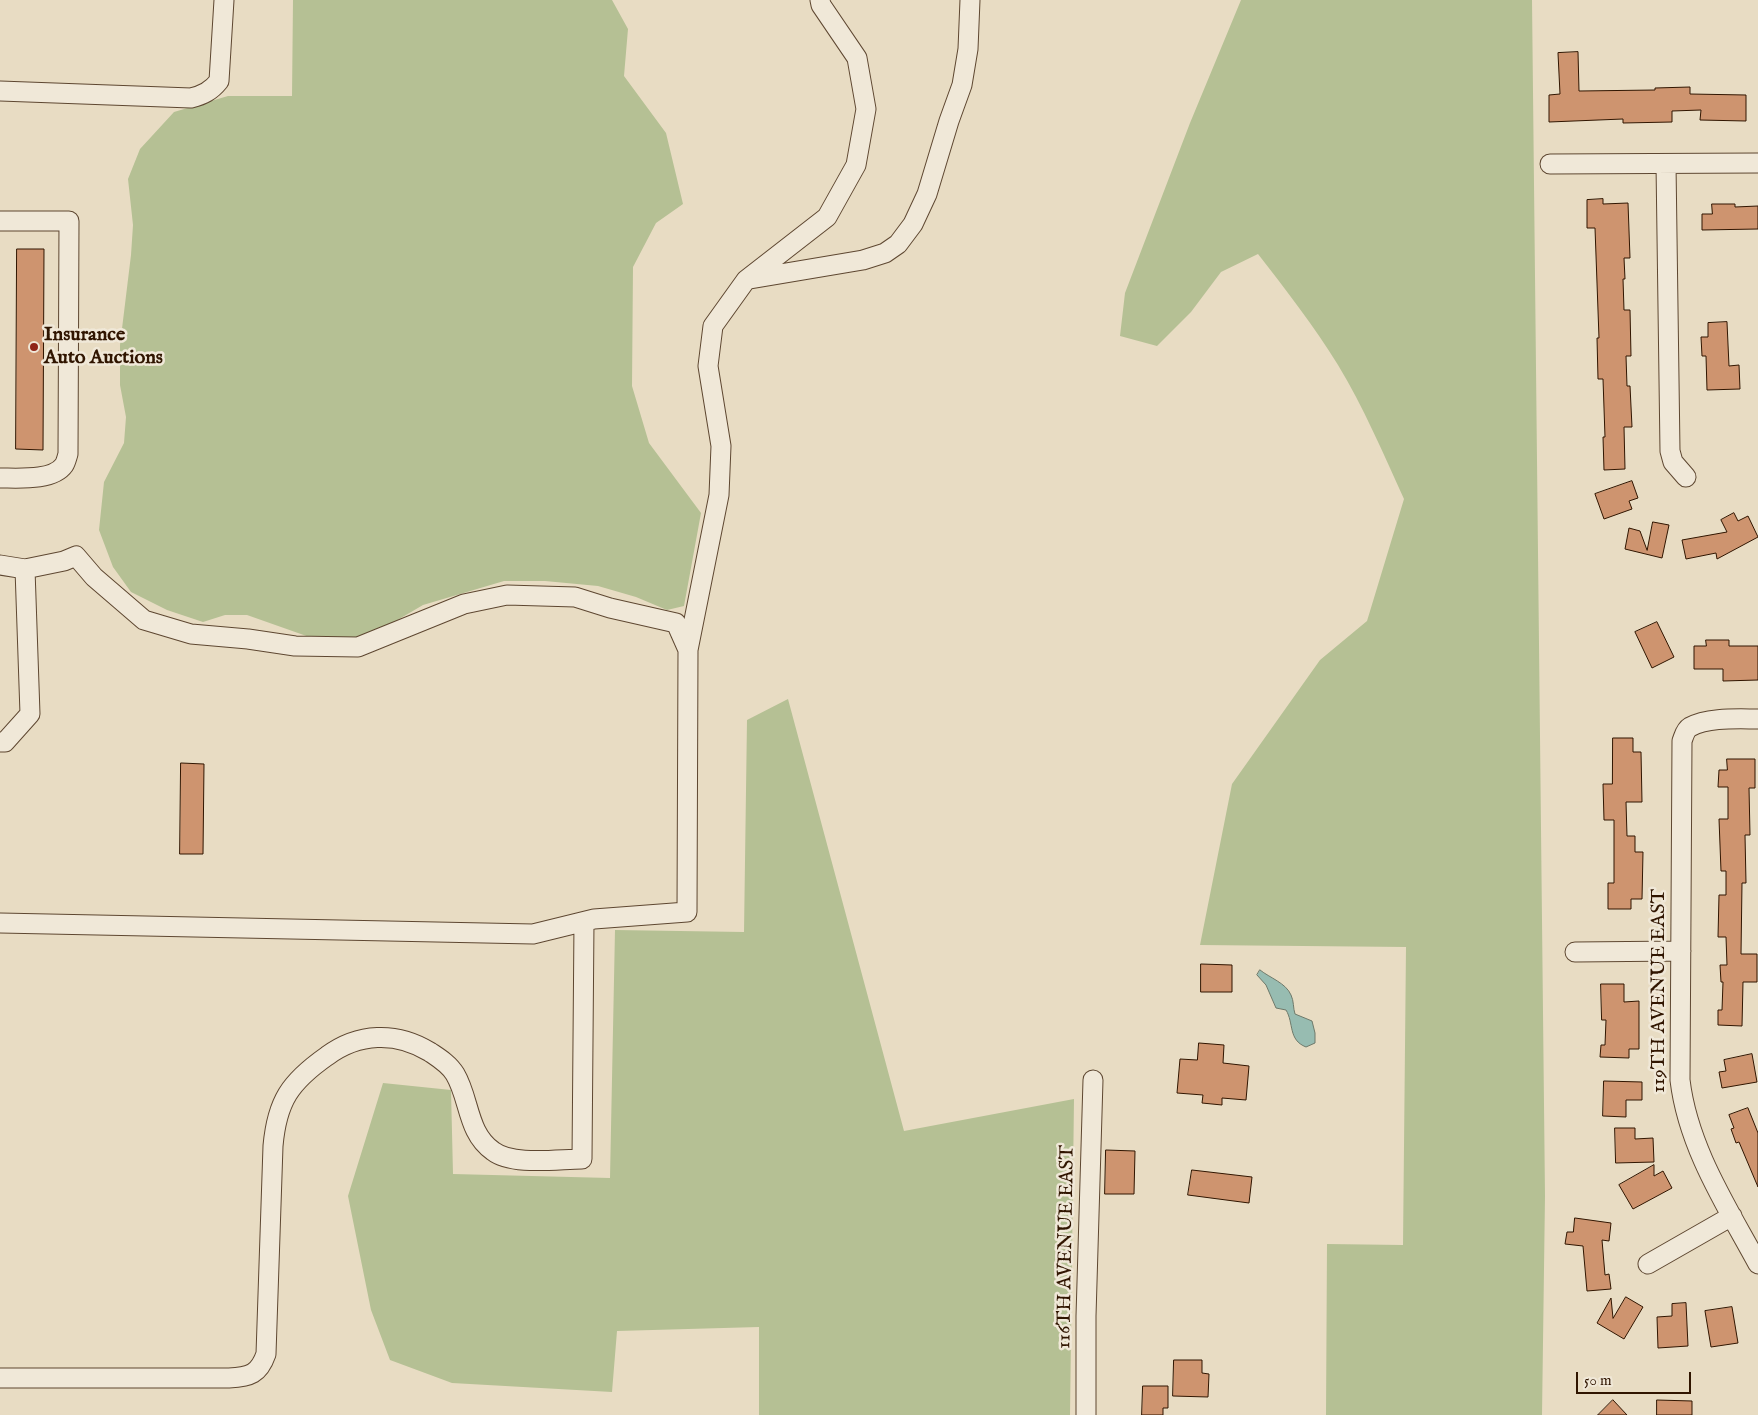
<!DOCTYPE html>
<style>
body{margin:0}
#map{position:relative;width:1758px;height:1415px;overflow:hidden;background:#e8dcc3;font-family:"IM FELL English",serif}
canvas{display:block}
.scale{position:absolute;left:1576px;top:1372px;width:115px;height:22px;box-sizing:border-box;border:2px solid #301500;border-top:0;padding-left:6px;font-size:15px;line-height:18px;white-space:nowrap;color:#301500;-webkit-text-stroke:4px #f0e8d8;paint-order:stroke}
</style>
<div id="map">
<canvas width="1758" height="1415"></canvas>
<div class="scale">50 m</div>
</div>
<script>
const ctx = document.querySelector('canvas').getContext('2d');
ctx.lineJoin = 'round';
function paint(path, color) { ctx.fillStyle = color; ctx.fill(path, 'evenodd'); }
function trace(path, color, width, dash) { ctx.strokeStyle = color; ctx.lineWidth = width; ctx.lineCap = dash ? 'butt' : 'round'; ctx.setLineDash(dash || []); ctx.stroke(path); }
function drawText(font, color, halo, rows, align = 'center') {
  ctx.font = font + ' "IM FELL English",serif'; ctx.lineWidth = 5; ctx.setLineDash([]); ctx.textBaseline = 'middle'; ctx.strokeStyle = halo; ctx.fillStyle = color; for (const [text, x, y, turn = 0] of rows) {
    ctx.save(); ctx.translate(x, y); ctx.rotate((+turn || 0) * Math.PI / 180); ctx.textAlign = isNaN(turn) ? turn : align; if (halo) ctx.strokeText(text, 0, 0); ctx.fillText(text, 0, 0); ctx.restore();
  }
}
paint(new Path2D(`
 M293 0H612L628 29 624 76 666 133 683 204 656 223 633 267 632 386 649 443 701 513 684 606 667 610 636 597 598 586 545 581H504L423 605 377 632 344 640 315 639 247 615H225L203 622 167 610 131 592 113 567 99 530 104 482 124 443 126 417 120 385V345L131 255 133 225 128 179 140 149 174 112 228 96H292Z
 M1241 0H1532L1545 1196 1542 1415H1326L1327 1244 1403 1245 1406 947 1200 945 1232 784 1320 660 1367 621 1404 499C1384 455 1363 406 1338 365 1314 326 1286 290 1258 254L1221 272 1191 312 1157 346 1120 336 1125 293 1190 123Z
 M788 699 904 1131 1074 1099 1070 1415H759V1327L617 1331 612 1392 452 1383 390 1360 371 1310 348 1196 383 1083 451 1090 453 1174 610 1178 615 930 744 932 747 720Z`), '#b5c094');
const water = new Path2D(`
 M1260 970C1270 978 1286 983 1291 995 1294 1001 1293 1008 1295 1014L1312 1021 1315 1033V1043L1306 1047C1288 1040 1294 1023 1286 1010L1276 1008 1266 985 1257 975Z`);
paint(water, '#97bcb1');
trace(water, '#6e796a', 1);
const building = new Path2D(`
 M1578 52 1579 91 1655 90V88L1690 87V94L1746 95V121L1700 120 1701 110 1672 111V122L1623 123V119L1549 122V95L1560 94 1558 53Z
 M1603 199V204L1628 203 1630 258H1624L1625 279H1623L1624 310H1630L1631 356H1626L1627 386H1630L1632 427H1624L1625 469 1604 470 1603 437H1605L1603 379H1598L1597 338H1599L1595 228H1587V200Z
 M1712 204H1735V207L1758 206V229L1702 230V214H1712Z
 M17 249H44L43 450 16 449Z
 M1727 322 1729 366 1739 365 1740 389 1707 390 1706 356H1702L1701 337H1708V323Z
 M1632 481 1638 498 1629 501 1632 509 1604 519 1595 494Z
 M1734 513 1738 521 1748 516 1758 537 1717 559 1716 553 1686 559 1682 540 1727 532 1721 520Z
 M1653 522 1669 525 1662 558 1625 549 1629 528 1640 531 1647 550Z
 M1657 622 1674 657 1652 668 1635 632Z
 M1706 640H1729V646H1758V680L1723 681V669H1694V646H1706Z
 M1613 738H1633V752H1641L1642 802H1626L1627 836H1635V852H1643L1642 899H1631V909H1608V883H1614V820H1604L1603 784H1612Z
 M1727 759H1755V788H1749L1750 835H1745L1746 883H1742L1741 954H1757V982H1743L1742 1026 1718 1025V1010H1722L1723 982H1721L1720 965H1727L1726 937H1718L1719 895H1726V871H1721L1719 819H1728V787H1718L1719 770H1727Z
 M181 763 204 764 203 854H180Z
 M1201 964 1232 965V992H1201Z
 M1601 984H1624V1002L1639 1001V1049H1629V1058L1600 1057 1601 1045H1605L1606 1020H1602Z
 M1199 1043 1224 1045 1223 1063 1249 1066 1246 1100 1222 1098V1105L1202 1103 1203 1095 1177 1093 1180 1059 1197 1060Z
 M1752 1054 1757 1082 1722 1088 1719 1072 1726 1071 1724 1060Z
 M1604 1081 1642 1082V1100H1626V1117L1603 1116Z
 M1748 1108 1758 1133V1187L1739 1142 1736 1143 1731 1129 1734 1128 1729 1115Z
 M1615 1128H1635V1139L1653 1138 1654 1162 1616 1163Z
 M1106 1150 1135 1151 1134 1194H1105Z
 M1654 1165V1176L1663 1171 1672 1188 1633 1209 1619 1185Z
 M1192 1170 1252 1177 1249 1203 1188 1195Z
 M1575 1218 1611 1223 1609 1241 1602 1240 1605 1275 1609 1274 1611 1289 1587 1291 1583 1246 1565 1244 1567 1232H1573Z
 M1626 1297 1643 1307 1624 1339 1597 1323 1611 1298 1613 1318Z
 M1686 1303 1688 1346 1658 1348 1657 1317 1672 1316V1304Z
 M1732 1307 1738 1343 1711 1347 1705 1311Z
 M1174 1360H1202V1373L1209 1374 1208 1397 1173 1396Z
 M1143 1386H1168V1408H1163V1415H1142Z
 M1613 1400 1627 1415H1598Z
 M1657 1400 1692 1401V1415H1657Z`);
paint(building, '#ce946f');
trace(building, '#301500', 1);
const minor = new Path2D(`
 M0 91 191 98C203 95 211 91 219 81L224 0
 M1550 164 1758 163
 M1666 164 1670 451 1673 462 1686 477
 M0 221H69L68 454C67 457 66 462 64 465 53 481 18 478 0 478
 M750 279 863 260 885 253 898 244 913 224 927 194 949 121 962 85 968 49 970 0
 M0 565 25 569 64 561 76 556 94 577 144 620 191 634 248 639 295 646 358 647 464 604 507 595 575 597 610 608 676 623 688 650 687 912 594 919 533 934 0 923
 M688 650 719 495 721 446 708 366 713 326 746 280 827 217 856 165 866 109 857 58 821 5 820 0
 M1758 719C1738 719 1708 717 1690 727 1685 730 1684 736 1682 741L1680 1080C1688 1147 1726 1205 1758 1264
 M0 742H5L30 714 25 569
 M1575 952 1681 951
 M1648 1264 1732 1216
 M0 1378H229C250 1377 259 1374 266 1354L273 1146C277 1101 290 1082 327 1056 358 1033 396 1031 430 1052 439 1058 449 1064 455 1074 470 1099 467 1133 493 1151 512 1166 558 1159 582 1159L584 922
 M1086 1415V1316L1093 1080`);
trace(minor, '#5e4731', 21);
trace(minor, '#f0e8d8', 19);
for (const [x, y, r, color] of [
 [34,347,5,"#8f2418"]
]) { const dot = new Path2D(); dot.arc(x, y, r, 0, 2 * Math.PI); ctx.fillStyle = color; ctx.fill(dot); trace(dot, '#f0e8d8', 2); }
drawText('bold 20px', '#301500', '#f0e8d8', [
 ["Insurance",44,336],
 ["Auto Auctions",44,359]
], 'left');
drawText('20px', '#301500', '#f0e8d8', [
 ["119TH AVENUE EAST",1660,991,-90],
 ["116TH AVENUE EAST",1067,1247,-89]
]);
</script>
